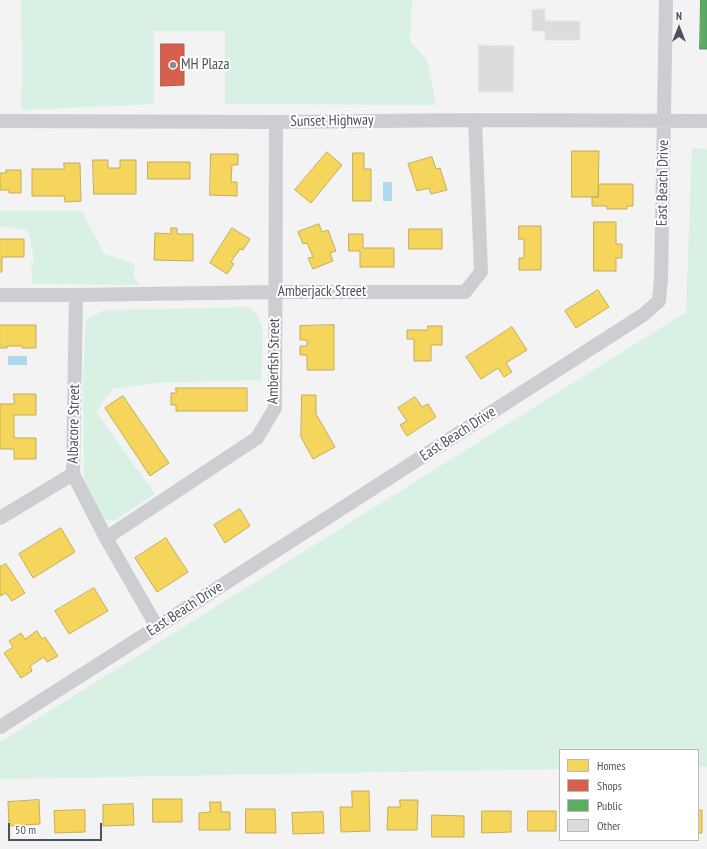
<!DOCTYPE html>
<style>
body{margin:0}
#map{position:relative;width:707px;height:849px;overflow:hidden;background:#f3f3f3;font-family:"PT Sans Narrow",sans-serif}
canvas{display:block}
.legend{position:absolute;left:559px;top:749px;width:140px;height:92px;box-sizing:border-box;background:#fff;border:1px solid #b7babf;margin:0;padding:5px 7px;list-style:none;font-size:12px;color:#4a535f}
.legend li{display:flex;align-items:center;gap:8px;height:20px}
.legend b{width:20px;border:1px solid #b7babf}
.north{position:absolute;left:659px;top:8px;width:40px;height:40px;-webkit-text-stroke:3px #fff;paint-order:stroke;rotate:0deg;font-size:11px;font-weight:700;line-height:16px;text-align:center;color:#4a535f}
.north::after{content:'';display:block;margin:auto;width:14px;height:18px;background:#4a535f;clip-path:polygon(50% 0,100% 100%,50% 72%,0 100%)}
.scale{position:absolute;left:8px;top:823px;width:94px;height:18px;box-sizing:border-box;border:2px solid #4a535f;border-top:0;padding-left:5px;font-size:12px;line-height:14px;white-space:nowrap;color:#4a535f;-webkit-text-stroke:3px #fff;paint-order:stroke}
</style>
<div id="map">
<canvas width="707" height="849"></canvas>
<ul class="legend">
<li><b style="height:11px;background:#f6d55c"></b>Homes</li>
<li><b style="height:11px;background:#d6604d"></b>Shops</li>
<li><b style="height:11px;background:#5aae61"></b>Public</li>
<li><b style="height:11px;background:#dcdcdd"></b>Other</li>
</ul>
<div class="north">N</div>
<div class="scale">50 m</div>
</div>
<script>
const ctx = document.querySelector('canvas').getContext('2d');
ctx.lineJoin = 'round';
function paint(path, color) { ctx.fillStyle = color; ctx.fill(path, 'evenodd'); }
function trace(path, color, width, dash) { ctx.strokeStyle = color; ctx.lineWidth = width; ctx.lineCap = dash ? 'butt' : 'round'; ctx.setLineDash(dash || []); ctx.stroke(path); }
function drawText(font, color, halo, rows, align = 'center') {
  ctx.font = font + ' "PT Sans Narrow",sans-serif'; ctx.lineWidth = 4; ctx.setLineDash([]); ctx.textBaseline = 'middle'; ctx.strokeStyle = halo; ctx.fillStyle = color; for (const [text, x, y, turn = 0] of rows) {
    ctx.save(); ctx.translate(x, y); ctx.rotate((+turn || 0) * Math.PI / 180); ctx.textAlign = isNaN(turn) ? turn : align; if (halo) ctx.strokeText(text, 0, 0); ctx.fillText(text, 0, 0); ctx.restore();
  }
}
paint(new Path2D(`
 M21 0H412L410 41 427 60 436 105 225 104V31H154V104L21 110 22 71Z
 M692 148 707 149V767H698V750H560V769L0 779V742L686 312Z
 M0 211H82L104 254 135 264 134 276 140 285 33 284 31 268 34 259 28 231 6 226 0 228Z
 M249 307 258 316 263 331 261 380 156 383 112 389 96 412 155 494 114 521 98 517 84 478 83 381 86 320 104 310Z`), '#d9f0e5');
paint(new Path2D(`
 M383 182H392V201H383Z
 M8 356H27V365H8Z`), '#b0d8ec');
const homes = new Path2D(`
 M572 151H599L598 197H572Z
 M327 152 342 165 311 203 295 190Z
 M353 153H364V169H371V201H353Z
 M211 154H238V165H232L231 182H237V196L210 195Z
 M432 157 436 169 440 168 447 190 431 194 429 188 417 191 408 164Z
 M93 160H108V168H120V160H136V194H94Z
 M148 162H190V179H148Z
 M64 163H80L81 201 65 202 64 196H32V169H64Z
 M6 170H21V193H9V190H0V173H6Z
 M599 184H633V206H627V209H607V206H592V197H598Z
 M594 222H616V244H622V258H616V271H594Z
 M319 224 322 232 328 230 336 251 330 253 333 261 313 269 308 258 313 257 307 243 303 244 298 232Z
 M519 226H541V270H519V258H524V239H519Z
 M171 228H177V234H193V261L154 260 155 233 171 234Z
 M232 228 250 239 243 250 240 249 231 262 234 264 227 274 210 263Z
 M409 229H442V249H409Z
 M349 234H363V248H394V267H360V251H349Z
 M0 239H24V257H2V272H0Z
 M598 290 609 307 576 328 565 311Z
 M0 325H36V348H22V346H7V348H0Z
 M334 325V370H307V355H300V346H307V340H300V326Z
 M428 326H442V345H431V361H414V339H407V330H428Z
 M512 327 527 350 506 363 512 372 504 377 498 368 481 379 466 357Z
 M176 388H247V411H176V405H171V393H176Z
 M14 394H36V415H14V438H36V459H14V449H0V404H14Z
 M302 395H316V414L335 447 313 459 301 437Z
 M123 396 169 463 150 476 105 408Z
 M415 397 422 407 428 404 436 417 407 436 400 425 407 421 398 408Z
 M240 509 250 526 225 543 214 525Z
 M61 528 75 552 33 578 19 554Z
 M166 538 188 572 157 592 135 558Z
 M6 564 25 593 12 601 6 593 0 596V567Z
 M94 588 108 611 69 634 55 611Z
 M37 631 42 639 45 637 58 656 47 662 44 657 30 666 32 671 21 678 4 653 13 647 9 641 21 633 25 639Z
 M352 791H369L370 831 341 832 340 807H352Z
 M153 799H182V822H153Z
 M39 800 40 824 9 826 8 802Z
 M400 800H418L417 830H387L388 807H400Z
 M210 802H221V812H230V830H199V813L210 812Z
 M133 804 134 825 103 826V805Z
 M246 809H275L276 833H246Z
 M85 810V832L55 833 54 811Z
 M698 810H702V833H698Z
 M482 811H511V832L482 833Z
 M528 811H556V831H528Z
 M323 812 324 833 293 834 292 813Z
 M432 815 464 816V837H432Z`);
paint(homes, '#f6d55c');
trace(homes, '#c2ae5d', 1);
const shops = new Path2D(`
 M161 44H184V85L161 86Z`);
paint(shops, '#d6604d');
trace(shops, '#ac5c52', 1);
const public = new Path2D(`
 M701 0H707V49H700Z`);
paint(public, '#5aae61');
trace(public, '#559360', 1);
const building = new Path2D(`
 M545 9V21H580V40H545V31H532V10Z
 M479 45 514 46 513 92H479Z`);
paint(building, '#dcdcdd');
trace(building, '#e4e5e6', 1);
trace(new Path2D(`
 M0 121 276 122 475 120 707 121
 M0 295H76L275 292H465L481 272 475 120
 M76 295 73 474 106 538 157 627
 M0 518 73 474
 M106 538 257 438 275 408 276 122
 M0 727 157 627 643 315 659 301 661 279 666 0`), '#cdced1', 14);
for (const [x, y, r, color] of [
 [173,65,4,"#858b93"]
]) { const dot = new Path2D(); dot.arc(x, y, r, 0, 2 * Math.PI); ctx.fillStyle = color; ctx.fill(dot); trace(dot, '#fff', 1.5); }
drawText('15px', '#4a535f', '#fff', [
 ["MH Plaza",181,65]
], 'left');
drawText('15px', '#4a535f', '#fff', [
 ["Sunset Highway",332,121,-1],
 ["East Beach Drive",663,183,-89],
 ["Amberjack Street",322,292],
 ["Amberfish Street",274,361,-89],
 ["Albacore Street",74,424,-89],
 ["East Beach Drive",458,434,-33],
 ["East Beach Drive",185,609,-33]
]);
</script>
